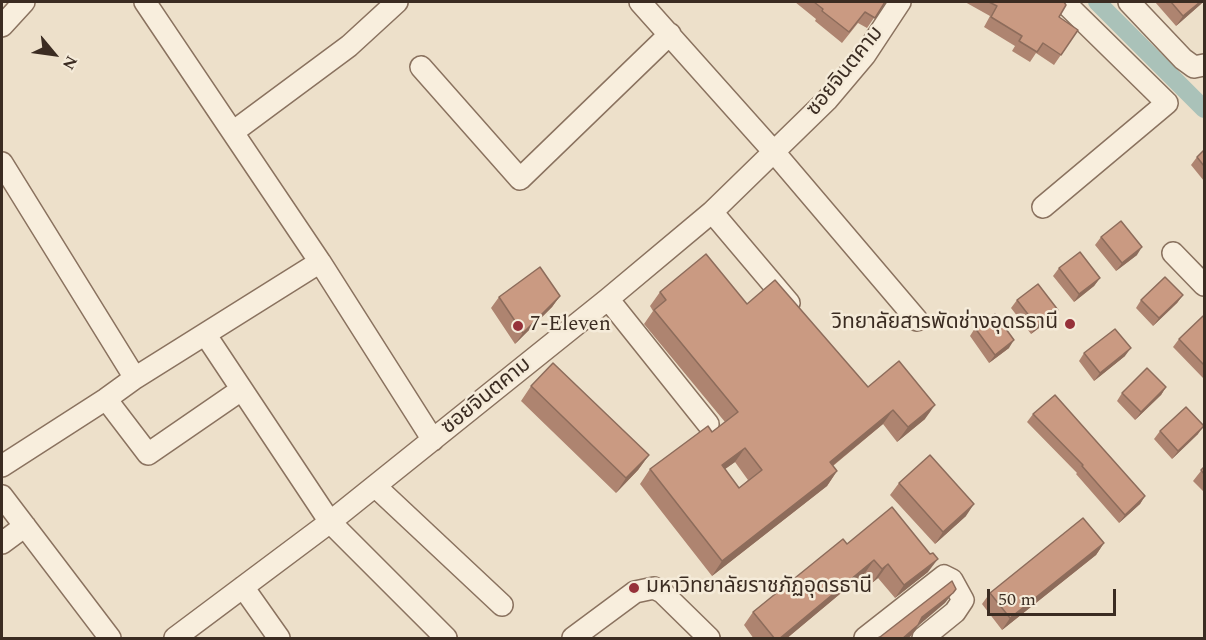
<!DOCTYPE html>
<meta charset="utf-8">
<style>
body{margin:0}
#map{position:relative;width:1206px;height:640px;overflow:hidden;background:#ede0ca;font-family:Spectral,serif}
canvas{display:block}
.frame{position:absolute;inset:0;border:3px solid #3b2c22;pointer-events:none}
.north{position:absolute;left:24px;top:24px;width:60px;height:60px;-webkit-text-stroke:4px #f5ebd9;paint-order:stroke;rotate:119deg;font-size:16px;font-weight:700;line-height:24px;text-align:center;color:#3b2c22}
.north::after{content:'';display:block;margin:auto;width:21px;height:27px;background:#3b2c22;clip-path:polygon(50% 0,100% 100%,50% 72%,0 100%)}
.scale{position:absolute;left:987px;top:589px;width:129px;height:27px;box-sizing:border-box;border:3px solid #3b2c22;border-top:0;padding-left:8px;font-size:18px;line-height:21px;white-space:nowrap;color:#3b2c22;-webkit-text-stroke:4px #f5ebd9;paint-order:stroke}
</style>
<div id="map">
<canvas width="1206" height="640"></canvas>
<div class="frame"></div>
<div class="north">N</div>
<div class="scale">50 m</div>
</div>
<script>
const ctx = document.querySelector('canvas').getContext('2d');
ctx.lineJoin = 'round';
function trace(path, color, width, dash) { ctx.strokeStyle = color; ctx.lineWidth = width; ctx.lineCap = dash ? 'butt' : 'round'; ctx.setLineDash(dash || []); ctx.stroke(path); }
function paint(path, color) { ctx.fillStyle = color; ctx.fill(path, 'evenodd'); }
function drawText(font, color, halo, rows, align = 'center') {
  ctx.font = font + ' Spectral,"Noto Sans Thai",serif'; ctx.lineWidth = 5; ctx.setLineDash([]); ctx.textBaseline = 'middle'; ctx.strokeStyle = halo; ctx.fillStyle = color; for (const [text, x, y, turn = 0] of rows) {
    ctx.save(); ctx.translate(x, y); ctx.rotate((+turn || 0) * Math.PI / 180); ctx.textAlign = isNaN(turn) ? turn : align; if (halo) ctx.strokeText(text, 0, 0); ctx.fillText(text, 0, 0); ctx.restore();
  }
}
trace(new Path2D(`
 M1097 2 1204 109`), '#aac2b9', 18);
const minor = new Path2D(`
 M145 2 320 262 433 440
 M640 2 774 152 917 320
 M1129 2 1183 59 1194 67 1204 65
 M2 26 24 2
 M421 67 520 179 670 34
 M233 132 349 46 397 2
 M2 163 135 378
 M1043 207 1167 103 1064 2
 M712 212 789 303
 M1173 253 1204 285
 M608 299 708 424
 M205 334 330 522 446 638
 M106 399 148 454 241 390
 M2 466 106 399 135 378 320 262
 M375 486 502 605
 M2 496 110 638
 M2 543 25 526
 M243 587 279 638
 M175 638 330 522 608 299 712 212 827 100 865 55 900 2
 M573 638 635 592 654 588 662 592 709 638
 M865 638 944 576 952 580 963 600 955 612 923 638`);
trace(minor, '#8a725f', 24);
trace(minor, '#f8eedd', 21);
paint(new Path2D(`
 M795 2H885L867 28 858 23 842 43 815 21 816 19Z
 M965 2H1064L1059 17 1078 30 1054 65 1036 53 1030 62 1012 51 1015 46 984 27 990 16Z
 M1155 2H1203L1201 4 1176 26Z
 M1204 150V181L1191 165 1197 157Z
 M1101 237 1137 255 1116 271 1095 245Z
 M1059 268 1100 278 1094 286 1074 302 1053 276Z
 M660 292 747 304 868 387 925 419 897 442 883 424 833 466 837 471 827 486 712 576 640 484 650 469 712 432 725 422 644 324 653 311 650 306ZM735 462 748 480 739 488 725 469Z
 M1183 295 1177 303 1153 326 1136 308 1141 300Z
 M560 296 552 307 515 344 491 308 499 297Z
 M1017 300 1058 310 1052 318 1031 334 1011 308Z
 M1204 318V379L1173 347 1179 339Z
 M975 328 1009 348 989 363 970 336Z
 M1084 353 1125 356 1094 381 1079 361Z
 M531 386 649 455 638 470 616 493 521 401Z
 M1166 387 1161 395 1135 420 1117 401 1122 393Z
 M1033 414 1145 496 1140 504 1119 523 1076 474 1077 473 1027 422Z
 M1160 431 1198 434 1172 459 1154 439Z
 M1204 467V492L1193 481Z
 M899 483 966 516 935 544 890 495Z
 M1104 543 1096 555 1002 630 982 604 990 593Z
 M847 544 930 554 928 572 895 598 878 578 872 583 865 573 786 639H754L744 625 753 612Z`), '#ae8470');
paint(new Path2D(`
 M1200 2H1203L1201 4 1176 26 1183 16Z
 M1142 247 1137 255 1116 271 1122 263Z
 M1100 278 1094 286 1074 302 1079 294Z
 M1183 295 1177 303 1153 326 1159 318Z
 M560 296 552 307 515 344 523 333Z
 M1058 310 1052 318 1031 334 1037 326Z
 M1014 340 1009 348 989 363 995 355Z
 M1131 348 1125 356 1094 381 1100 373Z
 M1166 387 1161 395 1135 420 1141 412Z
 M935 405 925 419 897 442 908 427Z
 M893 410 883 424 820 476 830 462Z
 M1204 426 1198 434 1172 459 1178 451Z
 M745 448 735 462 711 479 722 465Z
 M649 455 638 470 616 493 626 478Z
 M837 471 827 486 712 576 722 561Z
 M1145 496 1140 504 1119 523 1125 515Z
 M974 504 966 516 935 544 943 532Z
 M1104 543 1096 555 1002 630 1010 618Z
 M938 559 928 572 895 598 904 585Z
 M874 560 865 573 786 639H779Z
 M888 564 878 578 872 583 882 569Z
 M953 593 945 603 918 626 911 636 907 639H902L922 617Z`), '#8d6c5b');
const building = new Path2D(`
 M814 2H885L875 18 865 12 849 32 822 11 823 9Z
 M989 2H1064L1066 5 1059 17 1078 30 1061 55 1043 43 1037 52 1019 41 1022 36 991 17 997 6Z
 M1171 2H1200L1183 16Z
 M1204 150V166L1197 157Z
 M1121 221 1142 247 1122 263 1101 237Z
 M1080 252 1100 278 1079 294 1059 268Z
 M706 254 747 304 775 280 868 387 899 361 935 405 908 427 893 410 830 462 837 471 722 561 650 469 708 426 712 432 738 412 654 310 666 300 660 292ZM745 448 762 470 739 488 722 465Z
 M540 267 560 296 523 333 499 297Z
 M1165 277 1183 295 1159 318 1141 300Z
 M1038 284 1058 310 1037 326 1017 300Z
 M995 314 1014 340 995 355 975 328Z
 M1203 316 1204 318V365L1179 339Z
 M1115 329 1131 348 1100 373 1084 353Z
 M553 363 649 455 626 478 531 386Z
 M1147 368 1166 387 1141 412 1122 393Z
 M1055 395 1145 496 1125 515 1082 466 1083 465 1033 414Z
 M1186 407 1204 426 1178 451 1160 431Z
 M930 455 974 504 943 532 899 483Z
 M1204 467V474L1201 470Z
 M892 507 930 554 933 553 938 559 904 585 888 564 882 569 874 560 779 639H775L753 612 843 539 847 544Z
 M1083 518 1104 543 1010 618 990 593Z
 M952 581 956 589 953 593 922 617 918 625 902 639H875L880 637Z`);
paint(building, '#ca9a82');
trace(building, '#8d6c5b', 1.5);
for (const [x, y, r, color] of [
 [1070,324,6,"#963139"],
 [518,326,6,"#963139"],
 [634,588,6,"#963139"]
]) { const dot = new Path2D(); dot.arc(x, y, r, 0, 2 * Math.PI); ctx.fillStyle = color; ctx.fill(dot); trace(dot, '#f5ebd9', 2); }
drawText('21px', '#3b2c22', '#f5ebd9', [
 ["ซอยจินตคาม",846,72,-51],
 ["ซอยจินตคาม",487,397,-39]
]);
drawText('21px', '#3b2c22', '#f5ebd9', [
 ["วิทยาลัยสารพัดช่างอุดรธานี",1058,324,"right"],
 ["7-Eleven",530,326],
 ["มหาวิทยาลัยราชภัฏอุดรธานี",646,588]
], 'left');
</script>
